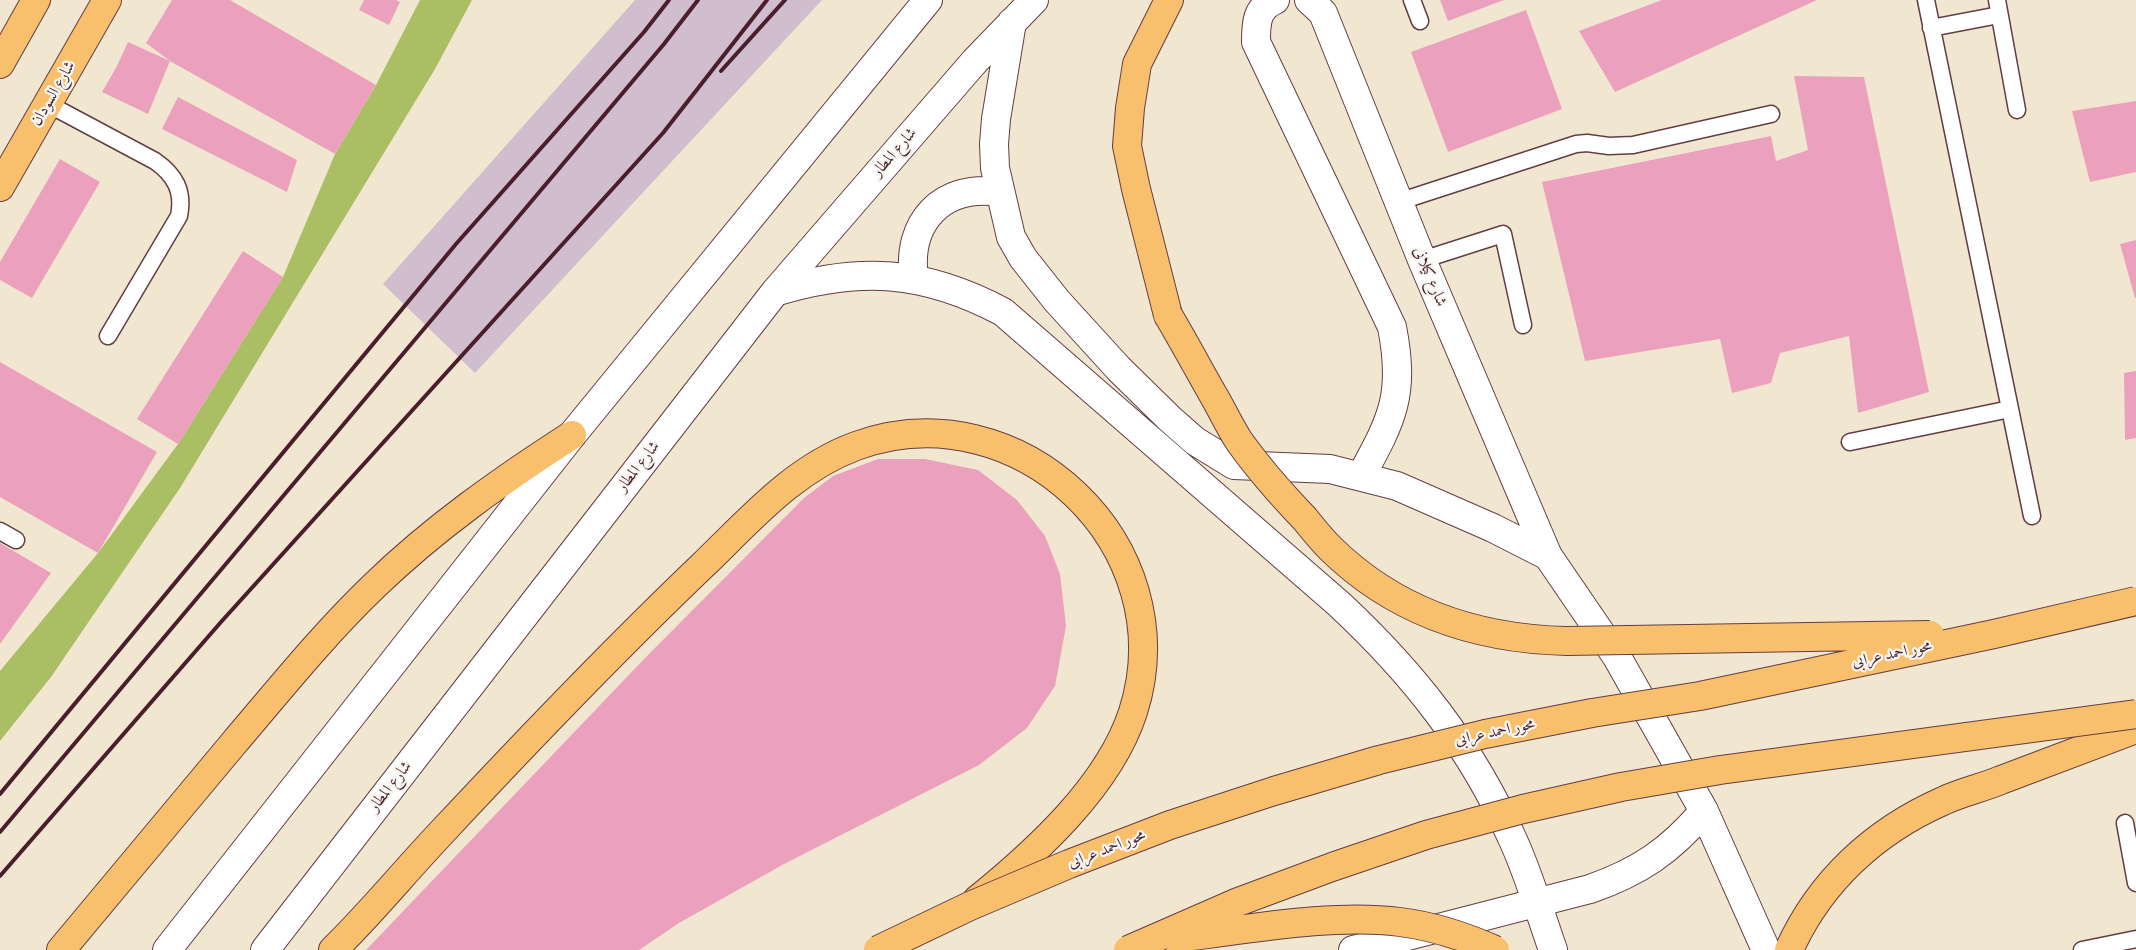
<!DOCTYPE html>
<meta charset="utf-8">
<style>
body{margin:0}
canvas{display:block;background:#f1e7d1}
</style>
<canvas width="2136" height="950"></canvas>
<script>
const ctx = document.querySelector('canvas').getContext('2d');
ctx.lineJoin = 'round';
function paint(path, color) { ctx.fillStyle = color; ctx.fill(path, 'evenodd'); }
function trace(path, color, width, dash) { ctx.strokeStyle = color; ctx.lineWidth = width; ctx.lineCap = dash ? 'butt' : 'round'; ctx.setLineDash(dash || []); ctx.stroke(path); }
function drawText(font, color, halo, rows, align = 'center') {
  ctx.font = font + ' "IM FELL Double Pica",Amiri,serif'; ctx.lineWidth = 4.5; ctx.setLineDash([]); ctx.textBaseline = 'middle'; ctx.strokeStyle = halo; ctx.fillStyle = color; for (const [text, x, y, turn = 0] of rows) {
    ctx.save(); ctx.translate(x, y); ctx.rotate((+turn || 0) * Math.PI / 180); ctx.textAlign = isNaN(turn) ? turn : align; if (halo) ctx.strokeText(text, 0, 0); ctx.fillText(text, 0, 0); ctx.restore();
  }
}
paint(new Path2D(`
 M635 0H822L475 373 383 284Z`), '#d0bdce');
paint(new Path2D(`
 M420 0H472L435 69 180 488 51 677 0 741V671L98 553 178 444 283 277 335 154 376 85Z`), '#aabe63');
paint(new Path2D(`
 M172 0H230L376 85 335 154 170 61 146 43Z
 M364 0H396L400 2 389 25 359 10Z
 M1440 0H1504L1448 21Z
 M1662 0H1817L1615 92 1579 31Z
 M1526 10 1562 109 1448 152 1411 52Z
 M128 42 170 61 148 114 102 92 117 66Z
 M1794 76 1864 77 1929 392 1858 413 1849 336 1780 353 1771 383 1732 393 1720 339 1585 361 1542 182 1771 136 1776 161 1808 150Z
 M178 97 297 160 287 192 162 129Z
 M2136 101V172L2090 182 2072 111Z
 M60 159 100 182 32 298 0 280V262Z
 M2136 240V298H2135L2120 244Z
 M243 251 283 277 178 444 137 419Z
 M0 362 157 452 98 553 0 497Z
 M2136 371V438L2125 440 2124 373Z
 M878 459H925L978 470 1017 500 1045 536 1060 574 1066 626 1055 686 1027 728 979 765 784 864 679 923 639 950H366L645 658 804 498 833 476Z
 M0 543 51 573 0 644Z`), '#eba1bd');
const service = new Path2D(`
 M1412 0 1420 21
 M1926 0 2032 516
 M1997 0 2017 110
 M1931 28 1999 15
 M48 104 155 161C175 175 184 191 179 216L108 336
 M1398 202 1576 144 1587 143 1609 146 1633 145 1771 114
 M1422 260 1503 234 1523 325
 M1850 442 2010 409
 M0 531 16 540
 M2125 823 2136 883
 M2082 950 2136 939`);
const tertiary = new Path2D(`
 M1275 0C1256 8 1256 24 1256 42L1392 327C1405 394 1393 418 1361 476
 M1309 0 1323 13 1422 260 1548 556
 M1012 22 996 119 994 144 995 168 1011 237 1023 258 1057 301 1119 369 1170 419 1195 441 1234 465 1330 469 1397 486 1493 528 1548 556 1617 657 1704 811 1766 950
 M914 279C906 222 942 184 999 192
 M775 292C859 266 924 270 1003 312L1339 604C1413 673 1471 746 1513 840 1529 875 1540 913 1553 950
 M167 950 572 435 928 0
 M265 950 775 292 975 61 1034 0
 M1353 950 1590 889C1639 872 1670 851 1704 811`);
const primary = new Path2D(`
 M0 64 36 0
 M0 187 107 0`);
const motorway = new Path2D(`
 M1168 315 1136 189 1127 146 1130 108 1137 64 1169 0
 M61 950C118 881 176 813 233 744 279 690 323 635 374 586 434 528 502 480 572 435
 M333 950C371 913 405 871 442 832 526 742 612 652 702 566 749 521 793 469 856 446 1019 387 1186 546 1133 712 1109 786 1036 852 977 900
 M1789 950C1820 881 1875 831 1943 801 1962 792 1982 788 2001 780 2046 763 2091 746 2136 729`);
trace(service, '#633d44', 19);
trace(tertiary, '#633d44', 30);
trace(primary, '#633d44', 30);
trace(motorway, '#633d44', 30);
trace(service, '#fff', 16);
trace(tertiary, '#fff', 28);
trace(primary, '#f8bf6c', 28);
trace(motorway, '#f8bf6c', 28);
trace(new Path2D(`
 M721 71 785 0
 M0 794 456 244 644 32 669 0
 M0 832 664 44 698 0
 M0 876 221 622 663 133 767 0`), '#4a1f2b', 4);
const motorwayBridge = new Path2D(`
 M1168 315C1184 342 1199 370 1215 398 1223 412 1230 427 1239 441 1259 469 1281 494 1305 519 1313 529 1321 539 1330 548 1396 613 1477 639 1567 641L1930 635
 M1176 938C1245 930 1332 913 1400 922 1432 926 1466 937 1495 950
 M878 950 970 906 1069 864 1170 825 1274 791 1379 760 1485 734 1592 713 1700 696 1994 634 2136 601
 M1128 950 1238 902 1332 867 1426 835 1523 809 1621 787 1720 770 2136 714`);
trace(motorwayBridge, '#633d44', 30, []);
trace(motorwayBridge, '#f8bf6c', 28);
drawText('16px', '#4a1f2b', '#f6f6f2', [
 ["شارع السودان",54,94,-60],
 ["شارع المطار",895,153,-49],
 ["شارع كيلانى",1429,277,67],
 ["شارع المطار",639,467,-52],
 ["محور احمد عرابى",1892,655,-12],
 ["محور احمد عرابى",1495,733,-12],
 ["شارع المطار",391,787,-52],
 ["محور احمد عرابى",1107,850,-21]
]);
</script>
